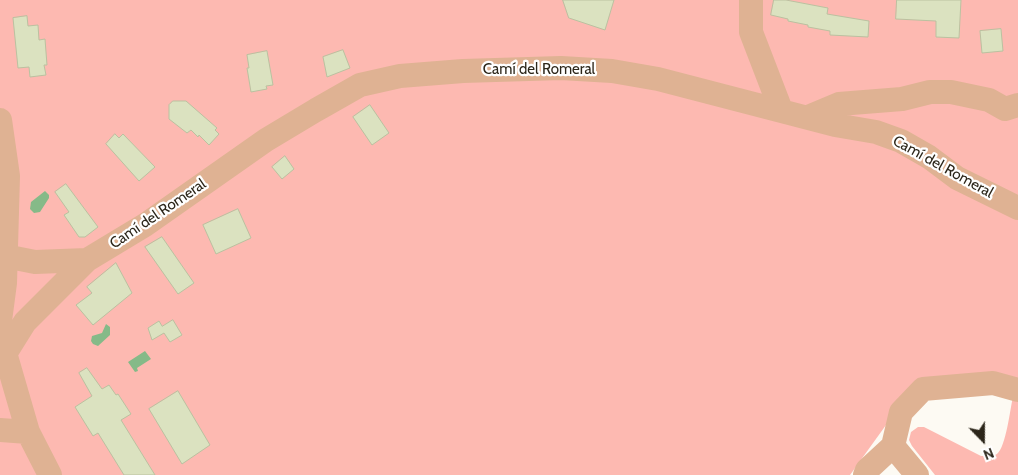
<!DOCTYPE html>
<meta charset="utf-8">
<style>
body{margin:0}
#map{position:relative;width:1018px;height:475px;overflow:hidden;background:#fdfaf3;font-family:Cabin,sans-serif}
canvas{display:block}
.north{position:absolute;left:958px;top:415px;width:50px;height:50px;-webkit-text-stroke:4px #fff;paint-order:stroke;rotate:158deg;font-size:14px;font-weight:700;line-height:20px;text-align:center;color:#2c261a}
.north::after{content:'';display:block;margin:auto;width:18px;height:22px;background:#2c261a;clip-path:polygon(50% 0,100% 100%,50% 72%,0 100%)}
</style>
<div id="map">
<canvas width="1018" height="475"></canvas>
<div class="north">N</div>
</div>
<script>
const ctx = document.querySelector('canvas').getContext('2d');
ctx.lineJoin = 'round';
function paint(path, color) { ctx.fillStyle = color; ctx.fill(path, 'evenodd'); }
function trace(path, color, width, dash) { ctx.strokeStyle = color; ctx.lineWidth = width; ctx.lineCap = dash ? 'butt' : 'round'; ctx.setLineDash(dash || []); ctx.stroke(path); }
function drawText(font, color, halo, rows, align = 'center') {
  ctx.font = font + ' Cabin,sans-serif'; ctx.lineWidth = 4.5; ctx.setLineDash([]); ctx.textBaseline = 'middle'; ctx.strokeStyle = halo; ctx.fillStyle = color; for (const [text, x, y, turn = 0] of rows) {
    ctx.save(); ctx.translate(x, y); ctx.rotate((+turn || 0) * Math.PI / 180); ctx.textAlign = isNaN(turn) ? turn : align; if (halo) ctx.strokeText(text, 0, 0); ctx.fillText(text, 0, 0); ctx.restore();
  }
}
paint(new Path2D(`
 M0 0H1018V390L917 382 850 475H0Z
 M1013 397 1018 399V475H935L912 446 909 440 911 432 918 427H924L981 456C987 456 992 457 997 454 1006 447 1010 409 1013 397Z`), '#fdb9b1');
paint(new Path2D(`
 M45 191 49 195V198L40 212 34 213 30 209 31 202Z
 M106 324 110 327V335L98 346 93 344 91 341 92 336 102 333Z
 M145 351 151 359 137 368 138 371 135 372 128 362Z`), '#85ba88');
const building = new Path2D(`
 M563 0H614L605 30 569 18Z
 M774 0H786L828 8 827 14 869 21 868 37 830 35V31L808 27V25L788 21V19L771 15Z
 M897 0H961L959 38 936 37V21L896 19Z
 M27 16 28 26 38 25 39 40 45 39 47 65H44L46 75 30 77 29 67 18 68 13 18Z
 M1001 29 1003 51 982 53 980 31Z
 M343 50 350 68 327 77 323 57Z
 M267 51 273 85 266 86 267 89 251 92 247 68H249L247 55Z
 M173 101H186L217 128 215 130 219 134 209 145 199 135 198 137 191 130 187 133 169 119V105Z
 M370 105 389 133 372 145 353 117Z
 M115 134 119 138 123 134 155 167 139 181 106 144Z
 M285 156 294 169 282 179 272 167Z
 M66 184 98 227 85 237H79L64 215 69 212 55 192Z
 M238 209 251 238 216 254 203 225Z
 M162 237 194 283 178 294 145 247Z
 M116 263 132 293 93 325 76 305 92 293 87 287Z
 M173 320 182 335 170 342 164 333 152 340 148 328 159 321 162 326Z
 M87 368 102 389 109 385 116 395 118 394 131 414 121 420 155 475H124L98 433 93 436 75 407 92 396 79 373Z
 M178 391 210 445 182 464 149 409Z`);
paint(building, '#dbe2c0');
trace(building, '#bbc1a0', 1);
trace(new Path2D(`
 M751 0V32L781 110
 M808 117 839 104 902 99 930 92H951L989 100 1005 109 1018 105
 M0 120 8 176 5 283 0 321
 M0 255 35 262 87 260
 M1 339 28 432 50 475
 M5 354 25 322 87 260 145 225 266 140 316 110 360 85 400 76 463 71 561 68 612 71 658 79 835 125 876 132 901 141 929 157 957 178 1018 208
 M0 430 28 432
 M893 446 901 412 923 389 993 383 1018 390
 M893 446 917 475
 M865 475 867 470 893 446`), '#dfb293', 24);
drawText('15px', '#2c261a', '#fff', [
 ["Camí del Romeral",539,70],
 ["Camí del Romeral",943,167,29],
 ["Camí del Romeral",158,214,-34]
]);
</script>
